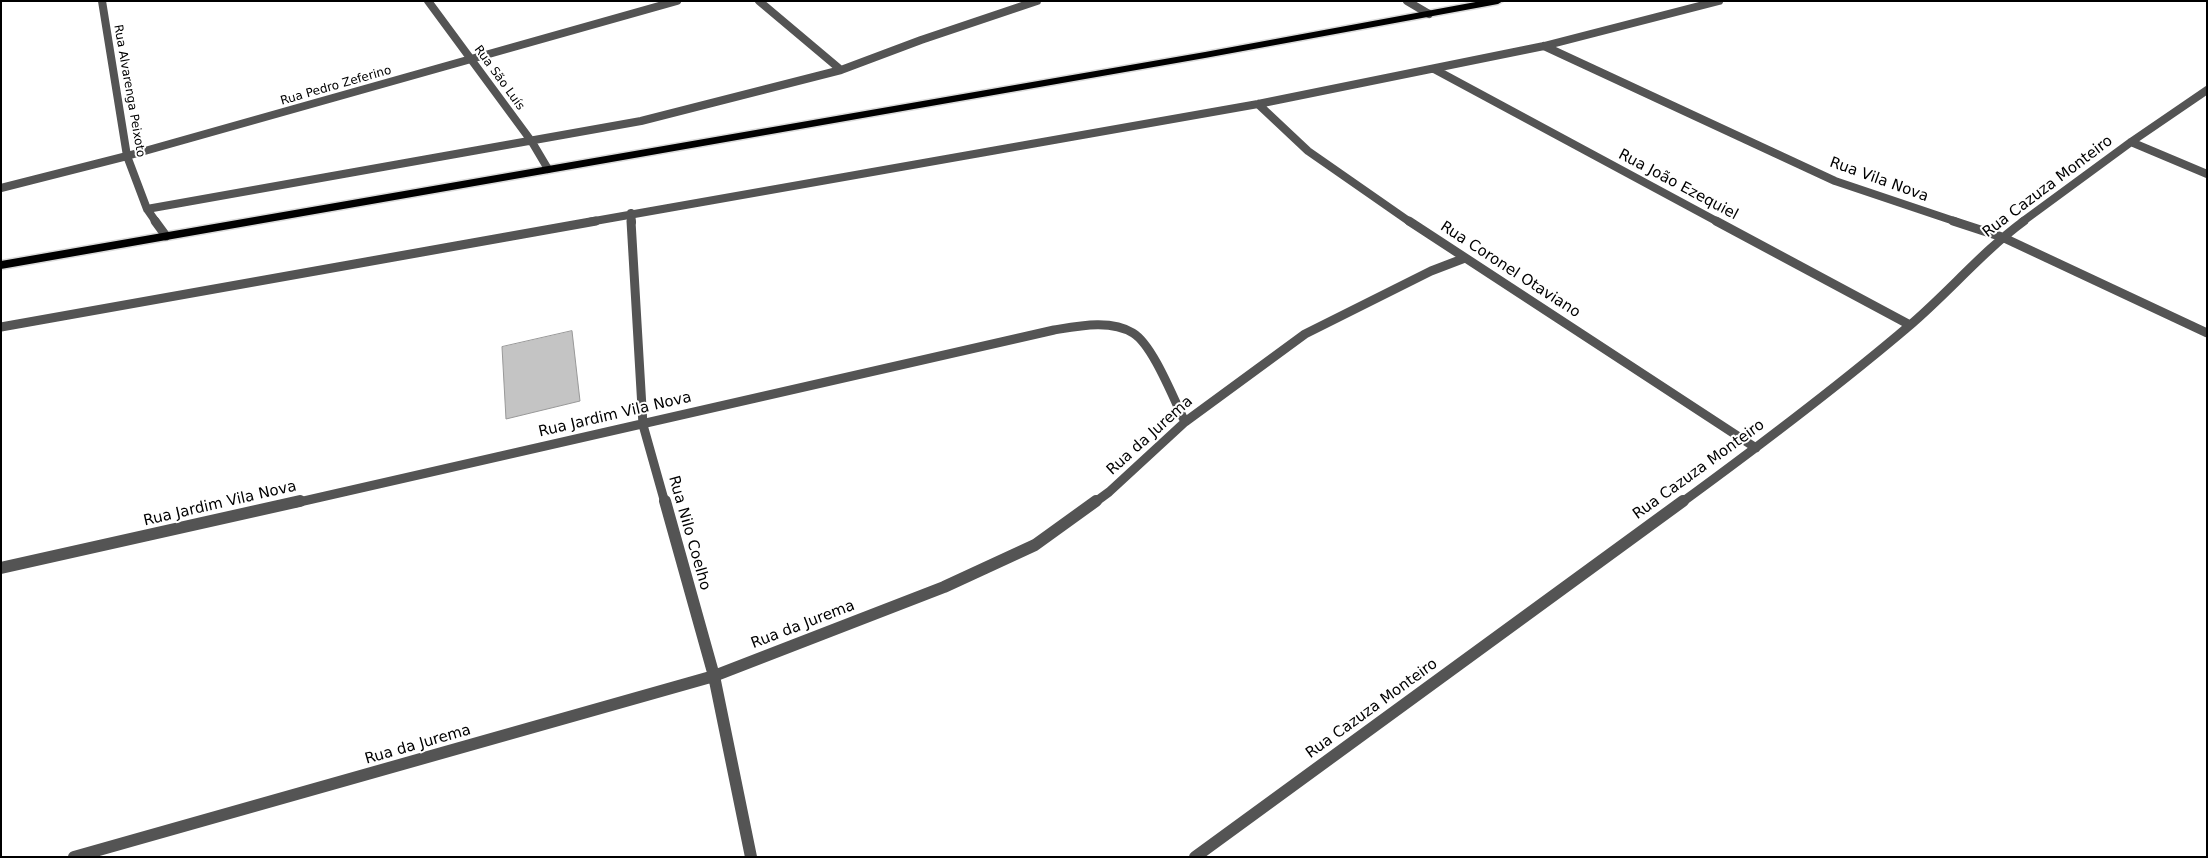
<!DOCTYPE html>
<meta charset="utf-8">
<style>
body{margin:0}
#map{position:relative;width:2208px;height:858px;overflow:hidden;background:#fff;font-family:"DejaVu Sans",sans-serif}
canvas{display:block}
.frame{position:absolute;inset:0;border:2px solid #000;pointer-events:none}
</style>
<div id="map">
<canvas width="2208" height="858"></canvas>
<div class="frame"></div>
</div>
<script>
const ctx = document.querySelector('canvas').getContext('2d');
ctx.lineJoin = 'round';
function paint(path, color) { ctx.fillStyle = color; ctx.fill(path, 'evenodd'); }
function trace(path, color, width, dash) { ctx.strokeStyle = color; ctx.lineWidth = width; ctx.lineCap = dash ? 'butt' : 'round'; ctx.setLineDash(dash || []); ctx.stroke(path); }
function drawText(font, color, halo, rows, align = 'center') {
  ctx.font = font + ' "DejaVu Sans",sans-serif'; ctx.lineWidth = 4; ctx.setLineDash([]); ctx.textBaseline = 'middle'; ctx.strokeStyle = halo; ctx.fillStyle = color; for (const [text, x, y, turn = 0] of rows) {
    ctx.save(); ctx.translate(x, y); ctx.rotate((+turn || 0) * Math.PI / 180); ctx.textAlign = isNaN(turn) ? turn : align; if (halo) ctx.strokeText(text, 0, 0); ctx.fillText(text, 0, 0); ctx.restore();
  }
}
const building = new Path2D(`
 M572 331 580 401 506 419 502 347Z`);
paint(building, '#c4c4c4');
trace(building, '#989898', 1);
const highway = new Path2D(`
 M1481 1H1503L1498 4 1205 58 1 269V261L1205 52Z`);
trace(highway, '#dbdbdb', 3);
trace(new Path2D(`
 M102 1 127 156 147 209 156 222
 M428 1 532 142 548 169
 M759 1 841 70
 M1407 1 1429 14
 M1544 46 1835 181 1957 222
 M1434 69 1718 222
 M1258 104 1308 151 1410 222
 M2131 142 2207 174
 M1 188 127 156 677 1
 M147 209 641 121 841 70 921 40 1037 1
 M631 213 632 222
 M589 222 1258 104 1544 46 1719 1
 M2022 222 2131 142 2207 90`), '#545454', 8);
trace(new Path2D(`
 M155 221 166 236
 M631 221 643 425 665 503
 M1409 221 1756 448
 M1716 221 1910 325
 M1953 221 2002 237 2207 333
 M1 327 596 221
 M295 503 1054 330C1078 326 1111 319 1133 333 1153 345 1174 400 1185 422
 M1094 503 1109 492 1185 422 1305 334 1431 271 1465 258
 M1681 503C1759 446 1836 388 1909 326 1949 292 1982 252 2024 221`), '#545454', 9);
trace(new Path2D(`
 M665 501 714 676 751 857
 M1 568 300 501
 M74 857 714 676 944 587 1035 545 1096 501
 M1195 857 1683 501`), '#545454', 12);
paint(highway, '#000');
drawText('12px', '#000', '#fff', [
 ["Rua São Luís",499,78,54],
 ["Rua Pedro Zeferino",336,86,-16],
 ["Rua Alvarenga Peixoto",129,91,80]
]);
drawText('15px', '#000', '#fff', [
 ["Rua Vila Nova",1879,180,20],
 ["Rua João Ezequiel",1678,185,28],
 ["Rua Cazuza Monteiro",2048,187,-37],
 ["Rua Coronel Otaviano",1510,270,33],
 ["Rua Jardim Vila Nova",615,415,-13],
 ["Rua da Jurema",1150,436,-42],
 ["Rua Cazuza Monteiro",1699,470,-36],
 ["Rua Jardim Vila Nova",220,504,-13],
 ["Rua Nilo Coelho",689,533,74],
 ["Rua da Jurema",803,625,-21],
 ["Rua Cazuza Monteiro",1372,709,-36],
 ["Rua da Jurema",418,745,-16]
]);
</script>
